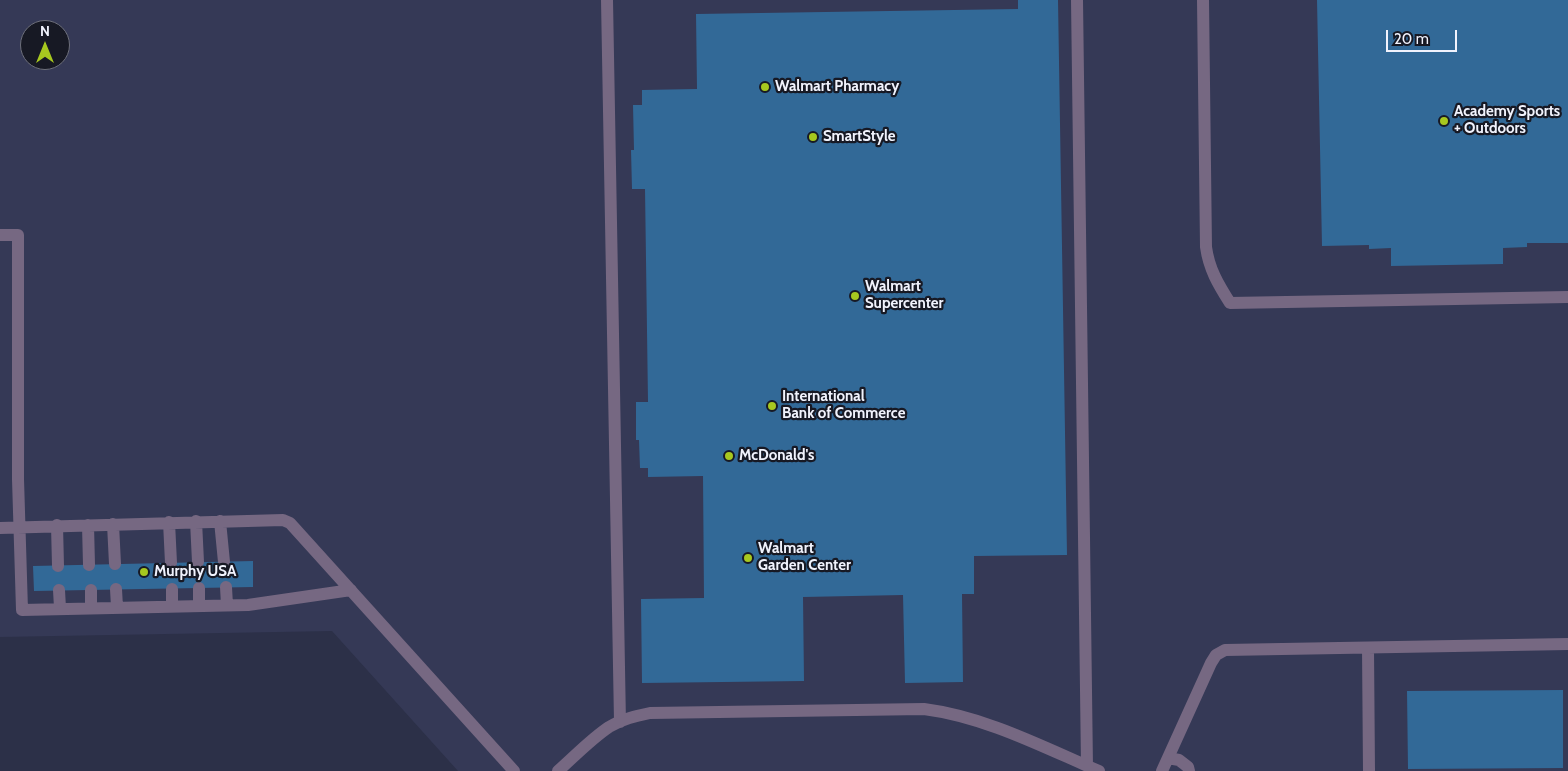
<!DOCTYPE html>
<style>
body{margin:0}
#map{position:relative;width:1568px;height:771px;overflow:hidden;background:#2c3048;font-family:Cabin,sans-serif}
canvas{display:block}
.north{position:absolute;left:20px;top:20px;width:50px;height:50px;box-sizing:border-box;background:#171924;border:1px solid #6e707b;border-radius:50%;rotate:0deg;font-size:14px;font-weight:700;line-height:20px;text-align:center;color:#f1f3fd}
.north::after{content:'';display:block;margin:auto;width:18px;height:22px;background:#a7c81f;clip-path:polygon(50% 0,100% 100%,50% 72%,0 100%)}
.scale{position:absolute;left:1386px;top:30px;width:71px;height:22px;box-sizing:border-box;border:2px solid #f1f3fd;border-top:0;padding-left:6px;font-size:15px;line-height:18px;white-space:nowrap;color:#f1f3fd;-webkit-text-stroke:4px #171924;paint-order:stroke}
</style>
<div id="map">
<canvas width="1568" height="771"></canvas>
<div class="north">N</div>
<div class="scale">20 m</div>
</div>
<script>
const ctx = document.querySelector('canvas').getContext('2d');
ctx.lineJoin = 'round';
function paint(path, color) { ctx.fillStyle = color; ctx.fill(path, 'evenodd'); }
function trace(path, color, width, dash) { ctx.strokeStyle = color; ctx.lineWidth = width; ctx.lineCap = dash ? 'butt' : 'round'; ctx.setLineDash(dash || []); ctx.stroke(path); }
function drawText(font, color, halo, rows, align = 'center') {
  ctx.font = font + ' Cabin,sans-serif'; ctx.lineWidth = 4.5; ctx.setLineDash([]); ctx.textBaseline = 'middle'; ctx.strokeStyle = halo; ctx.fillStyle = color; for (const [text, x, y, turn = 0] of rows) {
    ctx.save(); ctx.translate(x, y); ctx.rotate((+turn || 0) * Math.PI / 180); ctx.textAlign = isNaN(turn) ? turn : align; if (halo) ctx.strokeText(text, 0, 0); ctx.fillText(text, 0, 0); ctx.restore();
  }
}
paint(new Path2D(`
 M0 0H1568V771H458L332 631 0 637ZM30 30H60V60H30Z`), '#353956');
paint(new Path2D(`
 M1018 0H1058L1067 555 974 556V594H962L963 682 905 683 903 595 803 597 804 681 642 683 641 599 704 598 703 476 648 477V468H640L639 440H636V402H648L645 189H632L631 150H634L633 105H642V90L697 89 696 14 1018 9Z
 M1317 0H1568V243H1527V247L1503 248V264L1391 266V248L1369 249V245L1322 246Z
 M253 561V587L34 591 33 566Z
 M1563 690V768L1408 769 1407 691Z`), '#326997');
trace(new Path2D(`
 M607 0 620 722
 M1077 0 1087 766
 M1203 0 1206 247C1209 269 1218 284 1230 303L1568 297
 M0 235H18V479L22 610 248 605 351 590
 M196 521 198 562
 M220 521 224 562
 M169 522 171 563
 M113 524 115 564
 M57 525 58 566
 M88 525 89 565
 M0 528 283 520 290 523 514 771
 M226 587 227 605
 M199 588V605
 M116 589 117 607
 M59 590 60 608
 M91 590V607
 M172 606V589
 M1368 648 1369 771
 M1168 758 1179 760 1188 767 1189 771
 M558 771C575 756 591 739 609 727 622 719 636 716 650 713L924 709C986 717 1043 747 1099 771
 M1162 771 1211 663 1216 655 1225 650 1568 644`), '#766882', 12);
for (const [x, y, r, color] of [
 [765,87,5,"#a7c81f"],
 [1444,121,5,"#a7c81f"],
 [813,137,5,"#a7c81f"],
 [855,296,5,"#a7c81f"],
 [772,406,5,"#a7c81f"],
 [729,456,5,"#a7c81f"],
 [748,558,5,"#a7c81f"],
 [144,572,5,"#a7c81f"]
]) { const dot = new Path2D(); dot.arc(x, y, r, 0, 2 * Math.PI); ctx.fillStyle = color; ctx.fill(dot); trace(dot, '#171924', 2); }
drawText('bold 15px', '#f1f3fd', '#171924', [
 ["Walmart Pharmacy",775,87],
 ["Academy Sports",1454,112],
 ["+ Outdoors",1454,129],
 ["SmartStyle",823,137],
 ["Walmart",865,287],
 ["Supercenter",865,304],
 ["International",782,397],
 ["Bank of Commerce",782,414],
 ["McDonald's",739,456],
 ["Walmart",758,549],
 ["Garden Center",758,566],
 ["Murphy USA",154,572]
], 'left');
</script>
